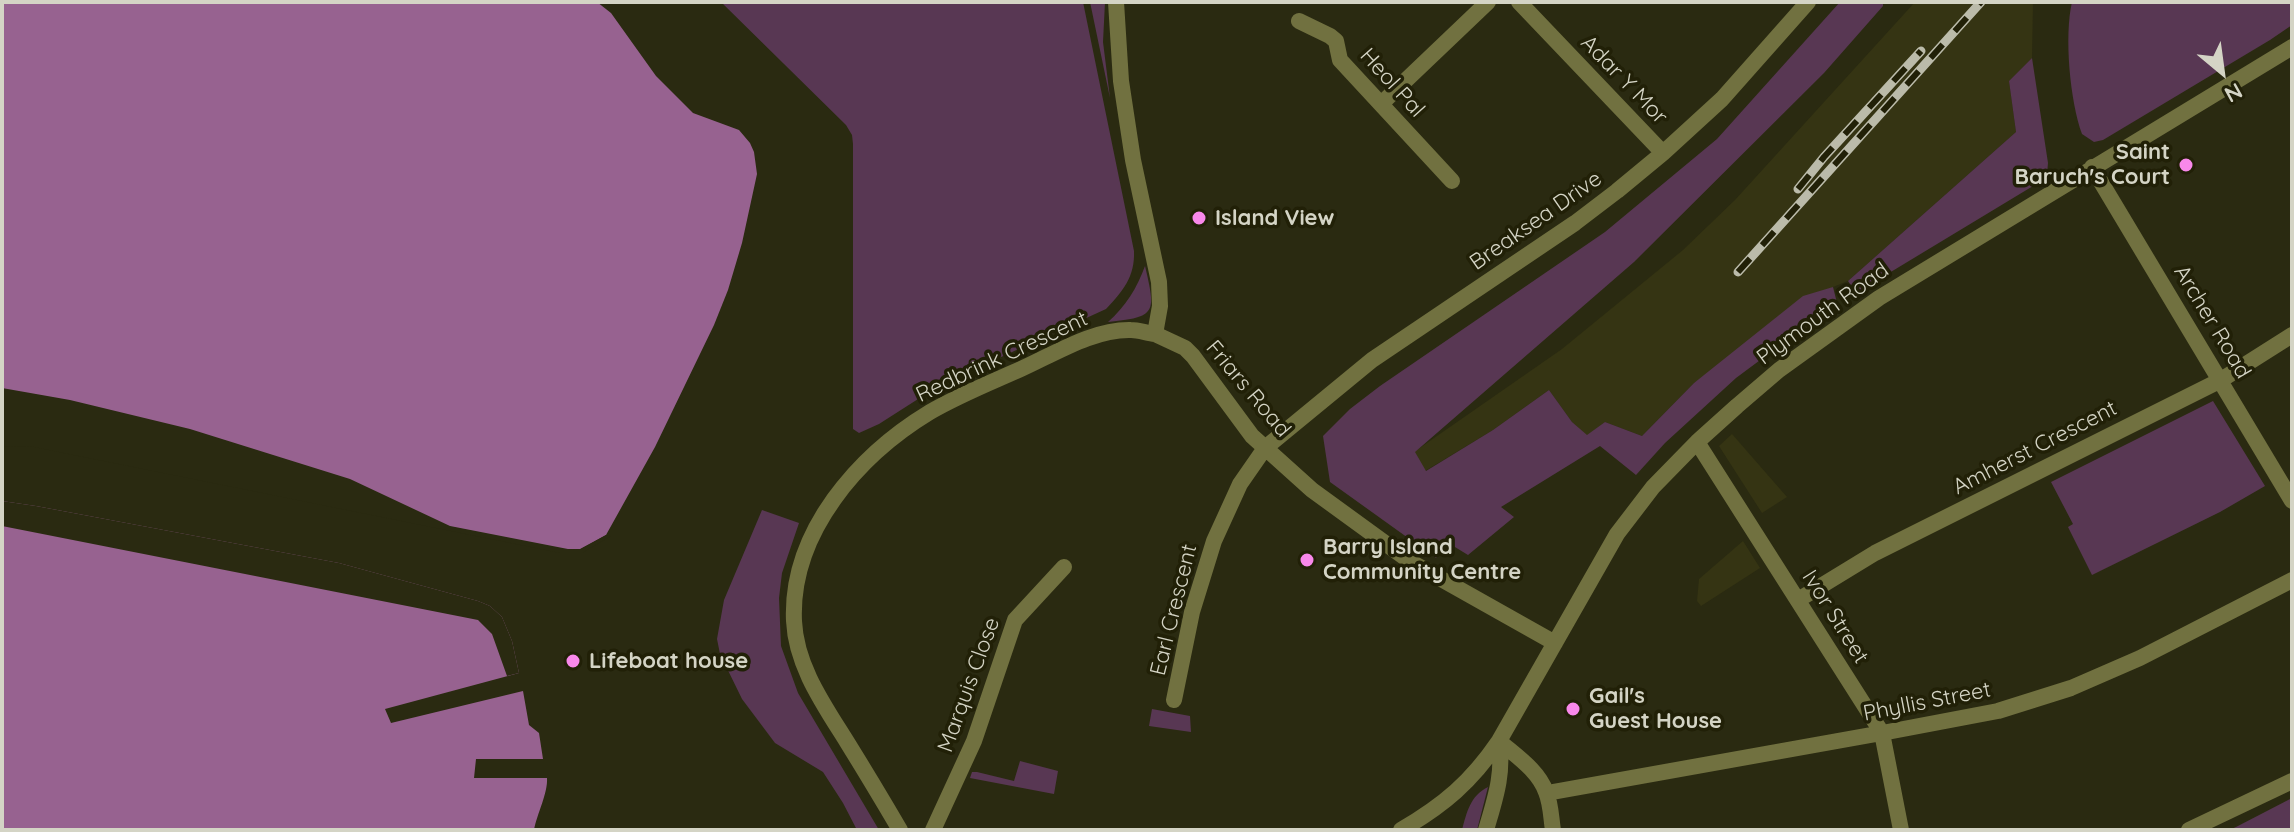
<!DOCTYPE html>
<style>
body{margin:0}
#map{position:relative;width:2294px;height:832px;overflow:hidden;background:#2a2a11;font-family:Quicksand,sans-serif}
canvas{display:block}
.frame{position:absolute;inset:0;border:4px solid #d4d4c5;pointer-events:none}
.north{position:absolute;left:2182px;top:32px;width:80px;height:80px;-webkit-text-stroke:6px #212007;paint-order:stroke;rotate:151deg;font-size:22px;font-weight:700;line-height:32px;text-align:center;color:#d4d4c5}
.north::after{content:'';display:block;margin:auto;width:28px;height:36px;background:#d4d4c5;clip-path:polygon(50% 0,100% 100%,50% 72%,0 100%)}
</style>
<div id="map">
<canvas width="2294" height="832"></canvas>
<div class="frame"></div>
<div class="north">N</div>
</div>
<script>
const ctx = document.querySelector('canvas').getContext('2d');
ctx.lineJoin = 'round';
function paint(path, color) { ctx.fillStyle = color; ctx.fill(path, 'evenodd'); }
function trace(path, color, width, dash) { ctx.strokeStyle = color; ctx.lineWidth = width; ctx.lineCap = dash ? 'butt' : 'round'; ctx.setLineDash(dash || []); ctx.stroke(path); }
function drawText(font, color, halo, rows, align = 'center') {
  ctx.font = font + ' Quicksand,sans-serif'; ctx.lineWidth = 7; ctx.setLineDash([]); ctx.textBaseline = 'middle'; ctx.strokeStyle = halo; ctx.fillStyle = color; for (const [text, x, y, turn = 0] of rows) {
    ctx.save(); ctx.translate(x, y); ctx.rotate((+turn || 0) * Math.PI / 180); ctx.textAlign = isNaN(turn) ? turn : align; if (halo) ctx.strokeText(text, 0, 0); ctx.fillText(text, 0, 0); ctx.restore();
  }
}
paint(new Path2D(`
 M1915 2H2033L2032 58 2009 81 2016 132 1848 281 1833 287 1694 383 1642 436 1605 422 1587 436 1572 422 1549 390 1493 430 1425 471 1414 452 1562 349 1683 250 1735 200Z
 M1732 434 1787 497 1762 513 1719 446Z
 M1743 541 1760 568 1701 606 1697 601 1699 579Z`), '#353413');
paint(new Path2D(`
 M721 2H1083L1134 251C1135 277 1123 291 1106 309L940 385 879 424 859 433 853 429V144L852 135 846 125Z
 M1090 2H1105L1103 42 1110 98Z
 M1840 2H1883V6L1824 73 1634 262 1415 452 1426 471 1493 430 1549 390 1572 422 1587 435 1605 422 1642 436 1694 383 1803 296 1833 287 1837 303 1736 378 1665 443 1636 475 1600 446 1501 507 1514 517 1468 555 1450 544 1436 558 1330 482 1323 436 1350 409 1380 386 1605 232 1717 139Z
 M2072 2H2292V25L2270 40 2103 140 2094 142 2082 134C2070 101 2064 36 2072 2Z
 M2032 58 2048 163 2047 174 2038 183 1856 293 1848 281 2016 132 2009 81Z
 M1145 266C1156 313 1157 317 1108 322 1126 306 1137 288 1145 266Z
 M2213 401 2265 486 2220 512 2092 575 2068 527 2073 524 2051 482Z
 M762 510 799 523 782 573 779 598 781 646 798 693 879 830H857L843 803 823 772 775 743 742 699 720 654 717 639 724 600Z
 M1152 709 1190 716 1191 732 1149 726Z
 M1020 761 1058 771 1054 794 970 778 972 772H977L1014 781Z
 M1488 787 1477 830H1462C1467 812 1470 796 1488 787Z
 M2292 798V830H2229L2236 827Z`), '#583753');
paint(new Path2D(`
 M2 2H597L611 13 656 76 693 113 739 130 750 143 754 152 757 174 742 243 728 290 714 325 655 447 606 535 580 549H561L34 443 2 442Z
 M2 501 36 506 339 563 478 601 490 606 502 617 512 641 519 673 385 709 391 723 523 691 529 725 539 733 543 759H476L474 778H547C548 793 537 814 534 830H2Z`), '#976290');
paint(new Path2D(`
 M2 388 70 400 190 429 350 479 450 526 573 550 581 549 606 535 611 536 582 553H560L34 447 2 446Z
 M2 501 36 506 339 563 478 601 490 606 502 617 512 641 519 673 507 676 492 634 478 620 2 526Z`), '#2a2a11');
trace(new Path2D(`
 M1116 2 1121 81 1133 160 1159 282 1160 306 1155 334 1185 348 1193 356 1252 436 1312 490 1411 562 1555 643
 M1519 2 1663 153
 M1299 21 1330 36 1336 41 1340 60 1452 181
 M1381 104 1488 2
 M2092 167 2292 501
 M1697 442 1882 733 1901 830
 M1798 600 1875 553 2221 380 2292 335
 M1174 700 1192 612 1214 541 1240 484 1265 448 1372 360 1575 223 1617 191 1663 153 1722 99 1808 2
 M1499 741C1516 756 1538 770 1546 792 1551 804 1551 818 1553 830
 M1547 793 1882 733 1998 711 2071 688 2140 658 2292 580
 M900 830C883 801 865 771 847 742 824 705 796 666 794 621 790 532 859 455 930 412 959 395 992 382 1023 368 1056 353 1094 329 1131 330 1138 330 1147 333 1155 334
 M933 830 974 741 1015 620 1064 567
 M1401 830C1444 805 1471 782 1499 741L1617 534 1653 487 1697 442 1737 406 1779 370 1879 298 2292 47
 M1486 830C1495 799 1504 774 1499 741
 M2189 830 2292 781`), '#717140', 16);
const rail = new Path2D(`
 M1798 189 1824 157 1921 51
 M1738 272 1981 2`);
trace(rail, '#bba', 9);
trace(rail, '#212007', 6, [18]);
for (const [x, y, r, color] of [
 [2186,165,8,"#f888ea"],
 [1199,218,8,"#f888ea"],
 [1307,560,8,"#f888ea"],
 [573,661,8,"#f888ea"],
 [1573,709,8,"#f888ea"]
]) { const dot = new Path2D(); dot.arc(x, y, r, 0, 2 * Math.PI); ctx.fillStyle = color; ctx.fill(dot); trace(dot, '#212007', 3); }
drawText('22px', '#d4d4c5', '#212007', [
 ["Adar Y Mor",1624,80,46],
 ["Heol Pal",1392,83,48],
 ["Breaksea Drive",1536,221,-35],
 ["Plymouth Road",1823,314,-36],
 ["Archer Road",2212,322,59],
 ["Redbrink Crescent",1002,357,-25],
 ["Friars Road",1248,389,50],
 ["Amherst Crescent",2035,448,-27],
 ["Earl Crescent",1174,610,-76],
 ["Ivor Street",1835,617,58],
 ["Marquis Close",969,685,-70],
 ["Phyllis Street",1927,702,-11]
]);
drawText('bold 22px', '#d4d4c5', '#212007', [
 ["Saint",2170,152,"right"],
 ["Baruch's Court",2170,177,"right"],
 ["Island View",1215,218],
 ["Barry Island",1323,547],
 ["Community Centre",1323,572],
 ["Lifeboat house",589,661],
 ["Gail's",1589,696],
 ["Guest House",1589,721]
], 'left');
</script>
